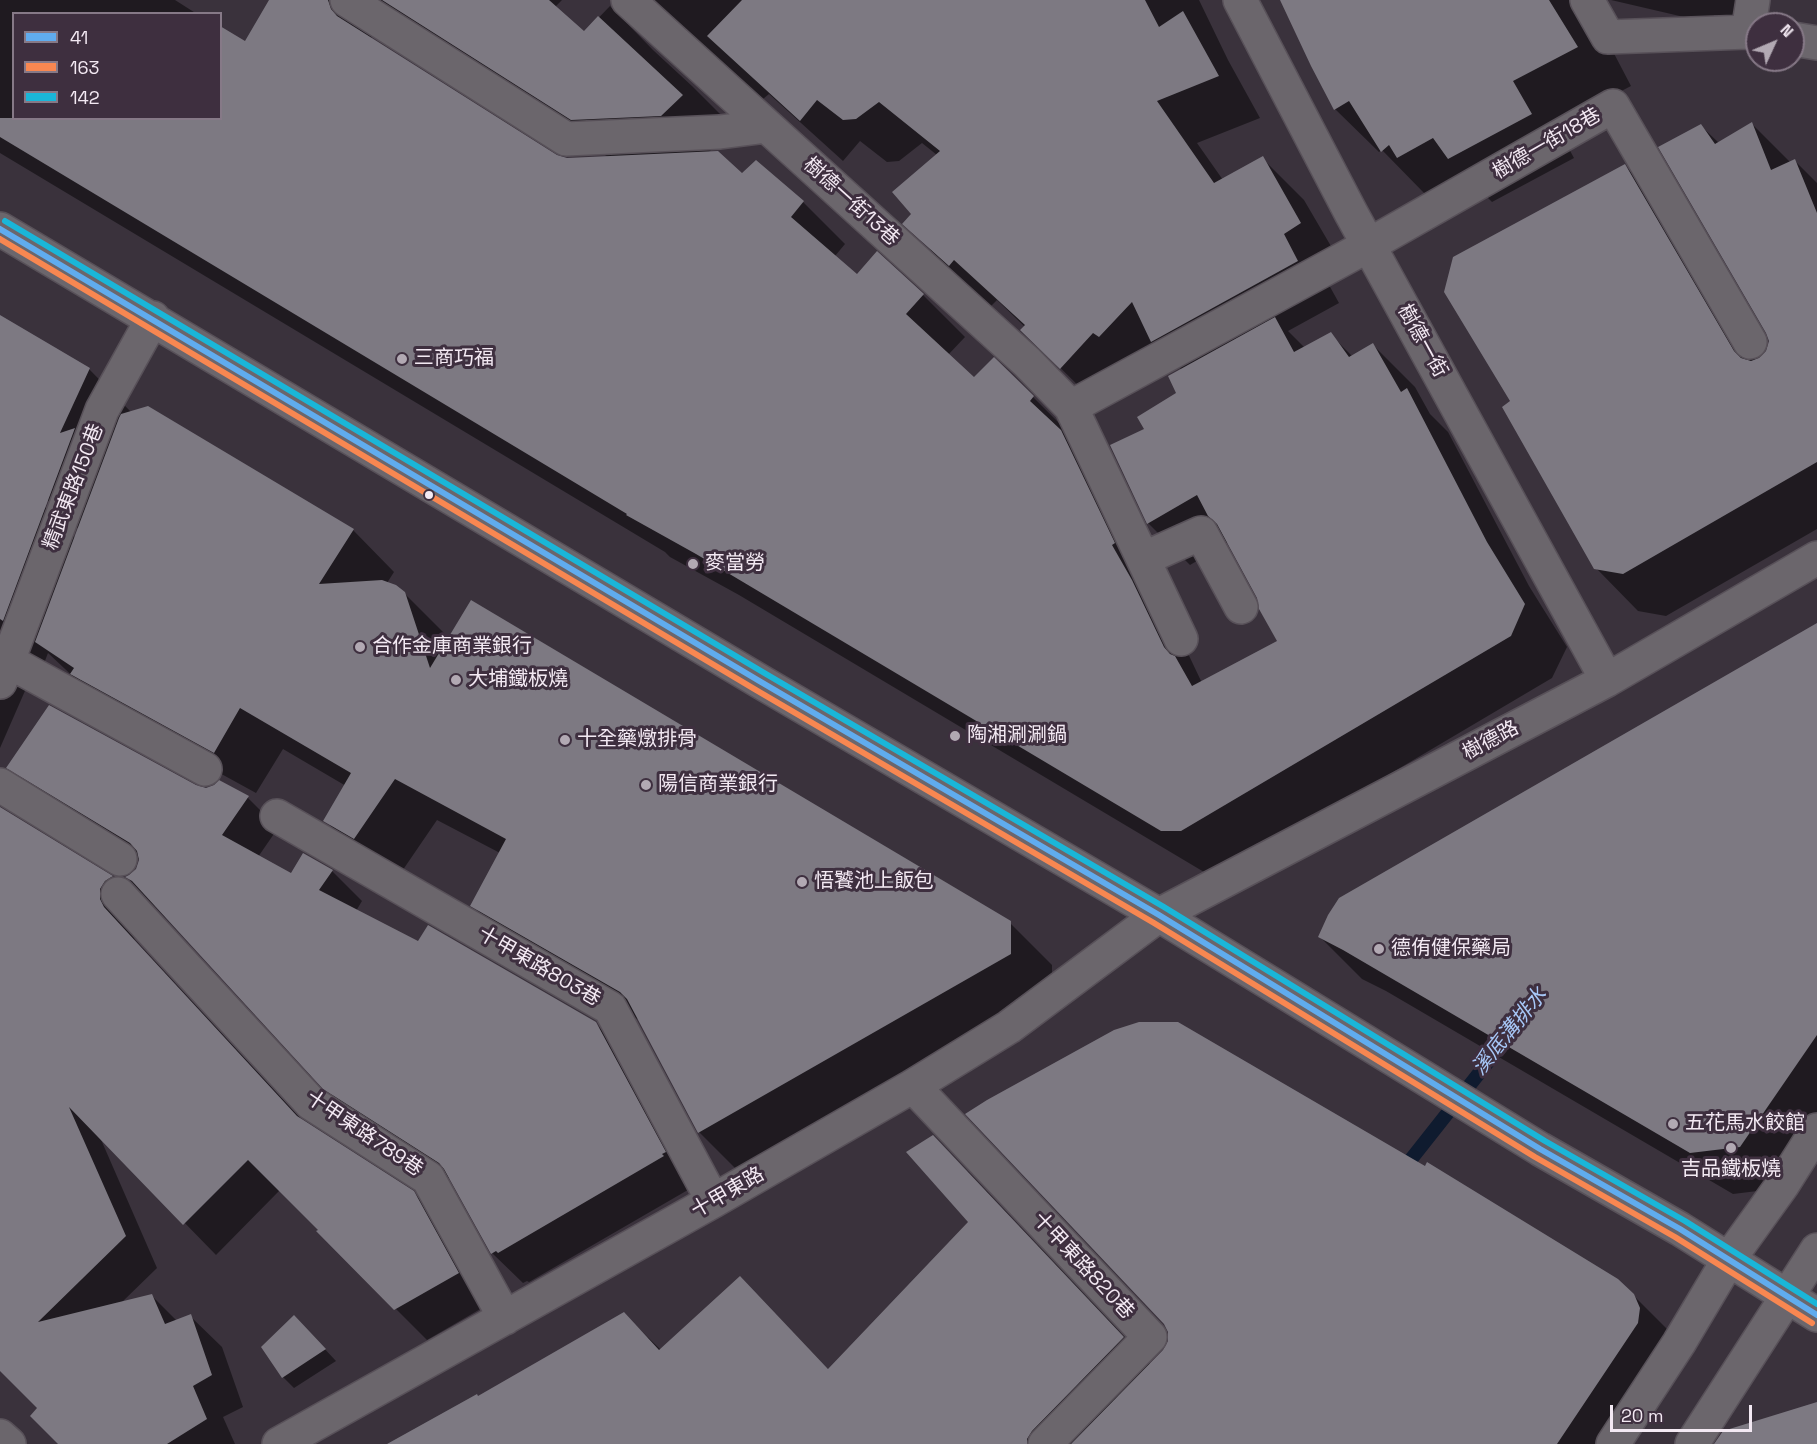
<!DOCTYPE html>
<meta charset="utf-8">
<style>
body{margin:0}
#map{position:relative;width:1817px;height:1444px;overflow:hidden;background:#3a323c;font-family:"Space Grotesk",sans-serif}
canvas{display:block}
.legend{position:absolute;left:12px;top:12px;width:210px;height:108px;box-sizing:border-box;background:#3e2f3f;border:2px solid #867987;margin:0;padding:8px 10px;list-style:none;font-size:18px;color:#f3e9f3}
.legend li{display:flex;align-items:center;gap:12px;height:30px}
.legend b{width:30px;border:2px solid #867987}
.north{position:absolute;left:1745px;top:12px;width:60px;height:60px;box-sizing:border-box;background:#3e2f3f;border:2px solid #867987;border-radius:50%;rotate:46deg;font-size:16px;font-weight:700;line-height:24px;text-align:center;color:#f3e9f3}
.north::after{content:'';display:block;margin:auto;width:21px;height:27px;background:#b2a9b3;clip-path:polygon(50% 0,100% 100%,50% 72%,0 100%)}
.scale{position:absolute;left:1610px;top:1405px;width:142px;height:27px;box-sizing:border-box;border:3px solid #f3e9f3;border-top:0;padding-left:8px;font-size:18px;line-height:21px;white-space:nowrap;color:#f3e9f3;-webkit-text-stroke:4px #3e2f3f;paint-order:stroke}
</style>
<div id="map">
<canvas width="1817" height="1444"></canvas>
<ul class="legend">
<li><b style="height:8px;background:#60acee"></b>41</li>
<li><b style="height:8px;background:#f88751"></b>163</li>
<li><b style="height:8px;background:#1ab6d8"></b>142</li>
</ul>
<div class="north">N</div>
<div class="scale">20 m</div>
</div>
<script>
const ctx = document.querySelector('canvas').getContext('2d');
ctx.lineJoin = 'round';
function paint(path, color) { ctx.fillStyle = color; ctx.fill(path, 'evenodd'); }
function trace(path, color, width, dash) { ctx.strokeStyle = color; ctx.lineWidth = width; ctx.lineCap = dash ? 'butt' : 'round'; ctx.setLineDash(dash || []); ctx.stroke(path); }
function drawText(font, color, halo, rows, align = 'center') {
  ctx.font = font + ' "Space Grotesk","Noto Sans TC",sans-serif'; ctx.lineWidth = 6; ctx.setLineDash([]); ctx.textBaseline = 'middle'; ctx.strokeStyle = halo; ctx.fillStyle = color; for (const [text, x, y, turn = 0] of rows) {
    ctx.save(); ctx.translate(x, y); ctx.rotate((+turn || 0) * Math.PI / 180); ctx.textAlign = isNaN(turn) ? turn : align; if (halo) ctx.strokeText(text, 0, 0); ctx.fillText(text, 0, 0); ctx.restore();
  }
}
paint(new Path2D(`
 M0 0H175L197 14H14V118H220L274 61 271 0H562L555 7 584 33 610 6 653 50 692 86 734 128 708 153 742 175 803 202 845 244 835 256 857 276 923 295 965 337 948 355 974 379 1033 397 1075 439 1174 624 1202 683 1279 642 1259 598 1229 542 1190 565 1148 523 1112 446 1146 430 1178 394 1182 370 1165 353 1136 373 1102 409 1022 330 1025 327 997 300 991 306 946 266 905 224 913 214 937 155 922 143 899 161 887 162 860 141 843 161 769 94 763 99 684 28 675 23 652 0H1199L1228 60 1260 118 1197 143 1223 180 1262 158 1304 200 1342 265 1324 276 1339 303 1288 331 1305 348 1330 334 1353 357 1373 345 1415 387 1430 414 1448 432 1529 586 1567 647 1552 678 1224 872H1204L739 595 670 557 665 552 0 153ZM400 25 608 157 567 159 555 156 371 39 373 32Z
 M1282 0H1586L1631 86 1556 125 1574 158 1492 202 1473 183 1441 200 1431 190 1425 194 1382 150 1379 152 1335 109Z
 M1611 0H1754L1750 20 1714 15V24Z
 M1752 124 1790 162 1794 160 1817 183V529L1666 616 1638 611 1596 568 1512 402 1625 166 1667 208 1756 361 1768 352 1770 341 1701 126 1719 143Z
 M0 316 89 369 131 412 353 530 394 572 387 583 404 593 446 635 448 641 1010 923 1052 965V996L741 1174 699 1132 639 1020 514 947 472 905 500 853 437 820 396 880 366 862 325 820 346 786 283 749 256 793 114 715 48 653 35 687 28 684 0 748V494L45 507 76 538 79 529 0 456Z
 M1817 624V1138L1782 1188 1733 1194 1386 991 1362 979 1320 937Z
 M14 770 195 787 248 798 278 828 258 857 292 875 304 855 332 871 362 901 356 911 418 943 595 1023 626 1054 693 1187 529 1282 527 1281 523 1283 492 1253 453 1181 355 1119 127 877 137 870 140 860 44 800Z
 M0 809 112 877 143 908 131 931 135 940 303 1121 413 1192 445 1224 489 1304 427 1340 318 1231 321 1230 280 1190 216 1255 99 1135 157 1268 120 1304 152 1296 177 1321 190 1316 222 1347 243 1407 223 1417 235 1444H60L39 1408 0 1369Z
 M933 1136 975 1179 1151 1365 1633 1295 1676 1338 1628 1444H390L478 1398 624 1314 661 1350 740 1278 829 1370 970 1222Z
 M305 1328 336 1361 294 1388 283 1377Z`), '#0007');
trace(new Path2D(`
 M1401 1172 1514 1029`), '#0f1b2f', 14);
paint(new Path2D(`
 M269 0H328L331 9 337 16 557 155 567 158 718 151 742 173 756 160 804 201 791 217 857 274 877 251 924 294 906 314 974 377 994 357 1034 396 1030 401 1061 430 1115 543 1112 545 1132 580 1164 647 1170 654 1175 656 1192 686 1277 641 1259 609 1257 598 1217 524 1208 516 1197 495 1147 524 1110 445 1144 429 1137 417 1176 393 1168 376 1275 317 1294 352 1331 332 1349 357 1373 343 1401 392 1407 388 1487 542 1525 604 1511 636 1181 831H1161L696 554 626 515 627 514 0 137V118H220V26L245 41Z
 M382 0H549L584 31 598 16 683 95 661 116 571 120Z
 M742 0H1145L1159 27 1183 11 1219 76 1157 101 1214 183 1263 156 1301 223 1284 234 1298 261 1151 342 1132 302 1099 337 1093 333 1060 369 1020 330 1025 325 954 260 949 266 902 224 911 214 892 192 940 151 879 102 856 119 843 120 817 100 800 121 707 36Z
 M1280 0H1549L1578 47 1513 81 1532 114 1448 159 1433 138 1397 158 1389 145 1381 152 1349 101 1334 110 1311 66Z
 M1752 122 1771 170 1795 159 1817 213V462L1623 574 1594 569 1502 407 1510 401 1444 292 1453 257 1625 164 1734 351 1741 358 1751 361 1759 358 1766 351 1769 341 1766 333 1658 147 1701 124 1715 144Z
 M0 315 90 368 60 433 75 428 3 621 0 619Z
 M148 406 354 529 319 584 382 580 396 585 405 592 430 668 471 600 1011 921V954L698 1133 627 999 620 992 470 906 506 839 395 779 354 839 323 821 351 773 240 708 214 753 70 674 74 668 35 642 119 418 121 414Z
 M1817 623V1035L1740 1147 1690 1153 1343 950 1318 937 1328 915 1339 898Z
 M49 705 196 785 206 788 214 785 219 780 249 796 222 835 291 873 303 853 333 870 319 890 418 941 428 925 596 1022 666 1152 662 1154 664 1156 498 1253 496 1251 491 1254 444 1169 439 1163 323 1089 132 881 125 877 129 875 136 869 139 860 137 851 130 843 6 768Z
 M0 807 113 876 105 881 100 889V899L104 907 297 1116 414 1191 459 1273 394 1310 316 1231 318 1230 248 1160 183 1225 69 1107 126 1236 38 1322 152 1294 165 1324 191 1314 212 1375 193 1386 207 1419 167 1444H58L30 1416 37 1408 0 1371Z
 M1139 1022H1178L1425 1166 1427 1162 1618 1279 1634 1294 1640 1308 1638 1323 1557 1444H1071L1163 1350 1168 1341V1332L1164 1324 965 1114 987 1100 1114 1030Z
 M933 1135 1124 1337 1032 1431 1027 1439V1444H387L477 1394 478 1396 624 1312 659 1350 740 1276 828 1369 968 1222 906 1152Z
 M294 1315 326 1349 282 1378 261 1347Z
 M1817 1402V1444H1714L1723 1431Z`), '#7d7982');
const minor = new Path2D(`
 M347 0 566 139 720 132 767 126
 M628 0 1027 362 1071 407 1181 639
 M1240 0 1351 213 1607 680
 M1587 0 1608 37 1748 32 1757 34
 M1748 32 1753 0
 M1793 39 1817 43
 M0 229 761 682 1159 915 1540 1149 1680 1229 1817 1315
 M1071 407 1369 245 1613 106 1750 342
 M1143 559 1201 533 1241 607
 M8 661 205 769
 M0 682 102 410 153 318
 M0 785 120 859
 M277 816 610 1008 713 1201
 M118 894 311 1103 428 1178 505 1318
 M913 1086 1150 1337 1045 1444
 M0 1436 9 1444
 M279 1444 713 1201 913 1086 1009 1027 1159 915 1607 680 1817 558
 M1613 1444 1679 1343 1729 1259 1783 1184 1817 1130
 M1692 1444 1817 1250`);
trace(minor, '#585159', 36);
trace(minor, '#6b666c', 33);
trace(new Path2D(`
 M0 229 761 682 1159 915 1540 1149 1680 1229 1817 1315`), '#60acee', 6);
trace(new Path2D(`
 M0 239 756 690 1154 923 1535 1157 1675 1237 1812 1323`), '#f88751', 6);
trace(new Path2D(`
 M5 221 766 674 1164 907 1545 1141 1685 1221 1817 1304`), '#1ab6d8', 6);
for (const [x, y, r, color] of [
 [402,359,6,"#b2a9b3"],
 [429,495,5,"#f3e9f3"],
 [693,564,6,"#b2a9b3"],
 [360,647,6,"#b2a9b3"],
 [456,680,6,"#b2a9b3"],
 [955,736,6,"#b2a9b3"],
 [565,740,6,"#b2a9b3"],
 [646,785,6,"#b2a9b3"],
 [802,882,6,"#b2a9b3"],
 [1379,949,6,"#b2a9b3"],
 [1673,1124,6,"#b2a9b3"],
 [1731,1148,6,"#b2a9b3"]
]) { const dot = new Path2D(); dot.arc(x, y, r, 0, 2 * Math.PI); ctx.fillStyle = color; ctx.fill(dot); trace(dot, '#3e2f3f', 2); }
drawText('20px', '#f3e9f3', '#3e2f3f', [
 ["樹德一街18巷",1547,144,-30],
 ["樹德一街13巷",851,202,42],
 ["樹德一街",1422,341,61],
 ["精武東路150巷",74,487,-69],
 ["樹德路",1491,741,-28],
 ["十甲東路803巷",539,967,30],
 ["十甲東路789巷",364,1134,34],
 ["十甲東路",728,1193,-30],
 ["十甲東路820巷",1083,1266,47]
]);
drawText('20px', '#f3e9f3', '#3e2f3f', [
 ["三商巧福",414,359],
 ["麥當勞",705,564],
 ["合作金庫商業銀行",372,647],
 ["大埔鐵板燒",468,680],
 ["陶湘涮涮鍋",967,736],
 ["十全藥燉排骨",577,740],
 ["陽信商業銀行",658,785],
 ["悟饕池上飯包",814,882],
 ["德侑健保藥局",1391,949],
 ["五花馬水餃館",1685,1124],
 ["吉品鐵板燒",1731,1170,"center"]
], 'left');
drawText('italic 21px', '#a7c7f7', '#3e2f3f', [
 ["溪底溝排水",1510,1032,-51]
]);
</script>
